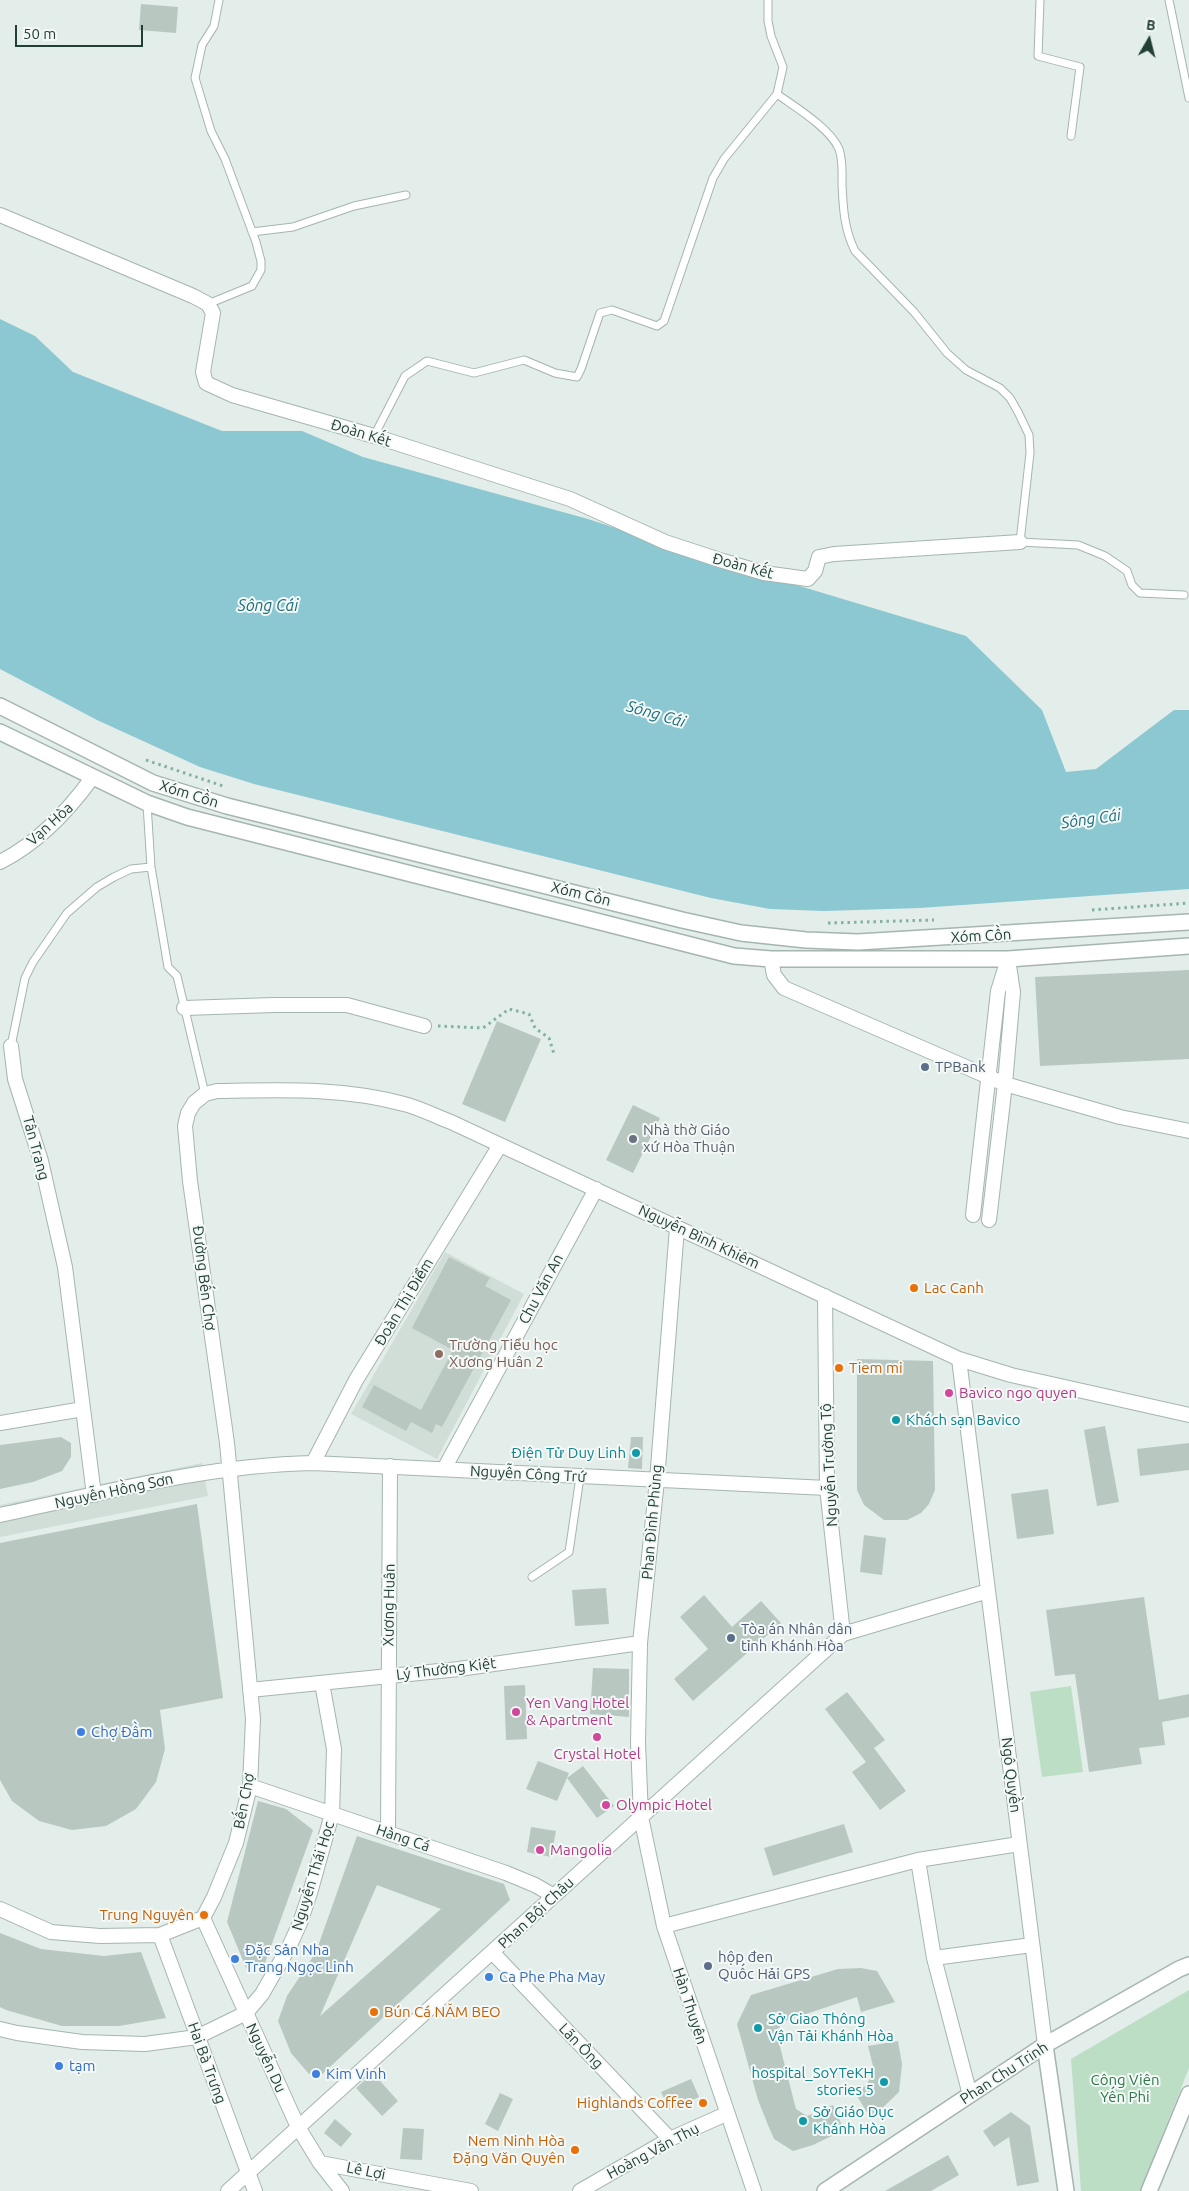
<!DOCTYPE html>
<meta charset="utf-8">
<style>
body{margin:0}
#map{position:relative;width:1189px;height:2191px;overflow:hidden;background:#e3ede9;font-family:Ubuntu,sans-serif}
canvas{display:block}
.north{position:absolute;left:1124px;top:15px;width:50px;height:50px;-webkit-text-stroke:4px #f4f9f7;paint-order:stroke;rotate:8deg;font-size:14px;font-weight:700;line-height:20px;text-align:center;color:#223f37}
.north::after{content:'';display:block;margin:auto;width:18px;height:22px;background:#223f37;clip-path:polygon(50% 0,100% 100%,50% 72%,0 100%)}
.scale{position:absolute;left:15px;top:25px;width:128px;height:22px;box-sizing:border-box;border:2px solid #223f37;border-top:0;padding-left:6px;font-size:15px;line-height:18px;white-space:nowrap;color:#223f37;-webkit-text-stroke:4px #f4f9f7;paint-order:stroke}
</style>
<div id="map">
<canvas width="1189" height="2191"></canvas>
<div class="north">B</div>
<div class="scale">50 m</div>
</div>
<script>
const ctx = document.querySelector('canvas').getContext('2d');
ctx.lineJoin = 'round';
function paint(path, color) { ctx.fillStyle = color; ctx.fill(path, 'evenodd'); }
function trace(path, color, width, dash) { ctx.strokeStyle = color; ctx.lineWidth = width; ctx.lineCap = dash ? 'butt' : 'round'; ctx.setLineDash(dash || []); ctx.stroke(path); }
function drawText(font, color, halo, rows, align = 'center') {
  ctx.font = font + ' Ubuntu,sans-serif'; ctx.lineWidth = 4; ctx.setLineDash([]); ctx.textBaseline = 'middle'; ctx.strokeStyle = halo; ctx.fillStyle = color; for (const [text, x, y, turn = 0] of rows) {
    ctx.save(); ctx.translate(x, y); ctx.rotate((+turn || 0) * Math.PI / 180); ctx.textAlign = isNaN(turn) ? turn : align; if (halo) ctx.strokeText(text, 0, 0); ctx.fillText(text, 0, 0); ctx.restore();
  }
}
paint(new Path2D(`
 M445 1252 524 1294 437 1459 351 1414Z
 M202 1463 208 1496 0 1537V1505Z`), '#d1ddd7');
paint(new Path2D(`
 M1071 1686 1083 1772 1042 1777 1030 1692Z
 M1189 1990V2068L1140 2191H1081L1071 2059Z`), '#bcdec5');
paint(new Path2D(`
 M0 319 35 336 73 372 222 431H302L363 457 588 519 723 563 966 636 1042 710 1066 772 1096 769 1174 710H1189V889L920 908 824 911 770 909 711 898 254 784 200 767 97 720 0 669Z`), '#8bc8d2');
paint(new Path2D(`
 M141 4 178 7 176 33 139 30Z
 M1189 970V1059L1040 1066 1035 977Z
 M497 1021 541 1039 505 1122 462 1104Z
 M633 1105 660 1118 633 1173 606 1160Z
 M449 1257 490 1278 485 1286 511 1300 442 1427 436 1424 432 1433 411 1422 406 1431 362 1407 374 1385 421 1410 453 1350 412 1328Z
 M857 1359 933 1361 935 1490 929 1504 921 1513 907 1520H884L864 1505 857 1490Z
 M1105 1426 1119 1502 1097 1506 1084 1430Z
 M61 1437 71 1443V1457L62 1471 33 1482 0 1489V1445Z
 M631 1437H643L642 1469 628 1468Z
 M1189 1443V1470L1140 1476 1137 1449Z
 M1048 1489 1054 1534 1017 1539 1011 1494Z
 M197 1504 223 1698 160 1710 165 1749 156 1782 136 1809 106 1826 72 1830 39 1821 12 1801 0 1780V1543Z
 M864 1535 886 1538 882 1575 860 1572Z
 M606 1588 609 1624 575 1626 572 1590Z
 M704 1595 732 1627 761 1601 781 1623 693 1701 674 1679 708 1649 680 1617Z
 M1144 1597 1159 1700 1189 1694V1717L1162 1722 1165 1745 1139 1748 1142 1764 1089 1772 1075 1674 1055 1676 1046 1610Z
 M593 1668 629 1669V1717L590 1714Z
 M525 1685 527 1739 506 1740 504 1686Z
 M847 1692 885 1740 874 1748 906 1791 880 1810 852 1772 866 1762 825 1709Z
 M538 1761 569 1773 557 1801 526 1789Z
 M583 1766 614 1806 597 1818 567 1778Z
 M258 1801 286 1809 313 1830 265 1963 247 1970 227 1922Z
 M844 1824 853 1852 773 1876 764 1848Z
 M531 1827 556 1831 551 1857 527 1852Z
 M357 1836 504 1884 510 1900 318 2078 309 2074 291 2053 278 2021 287 1996 316 1952ZM377 1885 441 1909 320 2016Z
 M0 1933 41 1949 104 1956 141 1952 166 2018 119 2026H62L6 2010 0 2007Z
 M861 1968 877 1971 895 2002 861 2012 857 1997 785 2021 776 2031 796 2109 807 2116 833 2105 844 2130 813 2145 793 2151 774 2139 768 2125 758 2100 737 2024 751 1995 838 1969Z
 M898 2041 902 2064 899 2092 871 2119 854 2091 866 2086 872 2074 873 2066 868 2046Z
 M373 2073 398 2101 382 2116 356 2088Z
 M691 2079 699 2097 670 2110 661 2092Z
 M500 2093 513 2099 498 2131 485 2124Z
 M1011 2112 1030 2126 1039 2182 1017 2186 1009 2137 994 2147 983 2131Z
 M335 2119 352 2134 341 2147 324 2133Z
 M403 2128 424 2129 422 2160 400 2159Z
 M948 2155 959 2175 931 2191H885Z`), '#b8c8c1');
const service = new Path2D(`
 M768 0V21L771 36 783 67 777 94C795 107 830 128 839 149 843 160 842 173 842 184 843 207 844 229 855 251L914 312 947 353 966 370 1000 388 1010 398 1018 412 1029 435 1030 453 1020 542 1078 545 1105 556 1127 571 1132 585 1140 593 1184 595
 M1040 0 1038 56 1080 67 1071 136
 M1169 0 1189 98
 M252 232 293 227 354 206 406 195
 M208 304 252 286 261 270V261L256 242 225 159 211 131 195 78 202 45 214 26 219 0
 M374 436 405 376 427 361 474 373 524 360 555 373 577 377 581 369 600 313 612 310 657 326 664 321 713 178 724 159 777 94
 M147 804 151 867 168 967 177 976 205 1094
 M11 1046 25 978 33 962 67 913 97 887 114 877 131 869 151 867
 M532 1577 569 1552 580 1477`);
const minor = new Path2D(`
 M0 215 193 296 208 304 213 313 203 372 206 383 232 395 374 436 570 499 665 542 723 561 764 573 808 579 815 571 819 557 834 554 1020 542
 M0 862C38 843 68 811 92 778
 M771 959 774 975 784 988 1005 1084 1120 1117 1189 1131
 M184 1008 274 1005H347L424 1026
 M11 1046 15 1079 41 1161 65 1267 94 1495
 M973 1215 998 991 1007 962
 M989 1220 1005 1084 1013 992 1008 959
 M677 1228 657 1480 640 1643 638 1742 641 1817 664 1926 754 2191
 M825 1296 827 1488 843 1634
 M959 1359 1045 2045
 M0 1423 83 1409
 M313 1463 356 1380 500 1145
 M444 1469 596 1189
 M0 1515C103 1493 207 1465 313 1463L827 1488
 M250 1690 459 1669 640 1643
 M250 1786 506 1873 535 1885 554 1896
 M388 1833 390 1466
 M918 1860 1019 1844
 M0 1909 51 1932 100 1936 160 1935 203 1918 214 1897 236 1843 250 1786 253 1719 227 1443 190 1181 185 1126 188 1113 194 1103 205 1094 217 1091C279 1090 343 1087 404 1104 420 1108 435 1116 451 1122L959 1359 1011 1375 1189 1415
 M203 1918 298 2127 320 2163 342 2191
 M664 1926 918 1860 934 1958 970 2095
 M160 1935 255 2191
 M493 1953 670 2139
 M934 1958 1032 1945
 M0 2029 17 2033 82 2042 145 2044 197 2037 246 2013 262 1994 289 1947 300 1923 310 1893 332 1814 334 1749 322 1683
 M320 2163 471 2191
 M228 2191 843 1634 988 1591
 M580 2191 670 2139 726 2114`);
const tertiary = new Path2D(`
 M0 706 153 783 227 806 682 920 741 933 806 940 858 942 1189 922
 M0 732 147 803 187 817 734 956 771 959H1008L1189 946
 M1045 2045 1066 2191
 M825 2191 1045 2045 1179 1969 1189 1965
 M1149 2191 1189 2094`);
trace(service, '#a5b5b0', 9);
trace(minor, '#a5b5b0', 16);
trace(tertiary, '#a5b5b0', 18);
trace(new Path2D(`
 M146 760 226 787
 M1092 910 1189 903
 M828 923 934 920
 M438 1026 483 1028 509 1009 529 1014 535 1028 549 1038 554 1054`), '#83b1a2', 3, [2.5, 4]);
trace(service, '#fff', 7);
trace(minor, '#fff', 14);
trace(tertiary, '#fff', 15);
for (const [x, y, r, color] of [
 [925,1067,5,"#5c6f8a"],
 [633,1139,5,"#6b7280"],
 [914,1288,5,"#e8710a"],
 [439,1354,5,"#8d6e63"],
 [839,1368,5,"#e8710a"],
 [949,1393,5,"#d1479c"],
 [896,1420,5,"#0f9aa8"],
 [636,1453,5,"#0f9aa8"],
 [731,1638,5,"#5c6f8a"],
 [516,1712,5,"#d1479c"],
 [81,1732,5,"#3f7fe0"],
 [597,1737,5,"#d1479c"],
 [606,1805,5,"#d1479c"],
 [540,1850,5,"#d1479c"],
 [204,1915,5,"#e8710a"],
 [235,1959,5,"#3f7fe0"],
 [708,1966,5,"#5c6f8a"],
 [489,1977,5,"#3f7fe0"],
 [374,2012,5,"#e8710a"],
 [758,2028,5,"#0f9aa8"],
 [59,2066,5,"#3f7fe0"],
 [316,2074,5,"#3f7fe0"],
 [884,2082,5,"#0f9aa8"],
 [703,2103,5,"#e8710a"],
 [803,2121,5,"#0f9aa8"],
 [575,2150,5,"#e8710a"]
]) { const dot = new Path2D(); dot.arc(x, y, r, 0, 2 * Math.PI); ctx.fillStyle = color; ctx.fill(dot); trace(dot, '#f4f9f7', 2); }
drawText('15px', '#223f37', '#f4f9f7', [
 ["Đoàn Kết",361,433,17],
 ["Đoàn Kết",743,566,15],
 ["Xóm Cồn",189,794,17],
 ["Vạn Hòa",50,824,-42],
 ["Xóm Cồn",581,894,14],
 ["Xóm Cồn",981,936,-3],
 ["Tân Trang",36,1148,75],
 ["Nguyễn Bình Khiêm",699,1237,25],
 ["Đường Bến Chợ",204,1278,83],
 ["Chu Văn An",541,1289,-62],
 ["Đoàn Thị Điểm",404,1302,-59],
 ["Nguyễn Trường Tộ",829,1465,-93],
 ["Nguyễn Công Trứ",528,1474,3],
 ["Nguyễn Hồng Sơn",114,1491,-12],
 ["Phan Đình Phùng",652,1522,-85],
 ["Xương Huân",389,1605,-89],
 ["Lý Thường Kiệt",446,1669,-7],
 ["Ngô Quyền",1011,1775,83],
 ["Bến Chợ",244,1801,-79],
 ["Hàng Cá",403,1838,19],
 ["Nguyễn Thái Học",313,1876,-73],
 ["Phan Bội Châu",536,1913,-43],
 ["Hàn Thuyên",690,2006,72],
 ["Lãn Ông",581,2046,46],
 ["Nguyễn Du",266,2058,65],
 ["Hai Bà Trưng",207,2063,70],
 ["Phan Chu Trinh",1004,2073,-33],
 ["Hoàng Văn Thụ",653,2151,-28],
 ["Lê Lợi",366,2171,11]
]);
drawText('15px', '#4e5e75', '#f4f9f7', [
 ["TPBank",935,1067],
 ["Tòa án Nhân dân",741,1629],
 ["tỉnh Khánh Hòa",741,1646],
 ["hộp đen",718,1957],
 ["Quốc Hải GPS",718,1974]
], 'left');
drawText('15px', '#5b616d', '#f4f9f7', [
 ["Nhà thờ Giáo",643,1130],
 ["xứ Hòa Thuận",643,1147]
], 'left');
drawText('15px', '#c56008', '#f4f9f7', [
 ["Lac Canh",924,1288],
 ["Tiem mi",849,1368],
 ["Trung Nguyên",194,1915,"right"],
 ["Bún Cá NĂM BEO",384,2012],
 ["Highlands Coffee",693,2103,"right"],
 ["Nem Ninh Hòa",565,2141,"right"],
 ["Đặng Văn Quyên",565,2158,"right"]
], 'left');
drawText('15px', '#785e54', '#f4f9f7', [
 ["Trường Tiểu học",449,1345],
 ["Xương Huân 2",449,1362]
], 'left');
drawText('15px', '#b23c85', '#f4f9f7', [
 ["Bavico ngo quyen",959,1393],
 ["Yen Vang Hotel",526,1703],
 ["& Apartment",526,1720],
 ["Crystal Hotel",597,1754,"center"],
 ["Olympic Hotel",616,1805],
 ["Mangolia",550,1850]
], 'left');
drawText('15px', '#0d838f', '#f4f9f7', [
 ["Khách sạn Bavico",906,1420],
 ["Điện Tử Duy Linh",626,1453,"right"],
 ["Sở Giao Thông",768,2019],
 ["Vận Tải Khánh Hòa",768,2036],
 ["hospital_SoYTeKH",874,2073,"right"],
 ["stories 5",874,2090,"right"],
 ["Sở Giáo Dục",813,2112],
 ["Khánh Hòa",813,2129]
], 'left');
drawText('15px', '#366cbe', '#f4f9f7', [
 ["Chợ Đầm",91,1732],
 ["Đặc Sản Nha",245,1950],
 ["Trang Ngọc Linh",245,1967],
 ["Ca Phe Pha May",499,1977],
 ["tạm",69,2066],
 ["Kim Vinh",326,2074]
], 'left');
drawText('15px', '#2c7648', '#f4f9f7', [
 ["Công Viên",1125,2080],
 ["Yến Phi",1125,2097]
]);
drawText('italic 16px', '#1b6d7c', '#f4f9f7', [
 ["Sông Cái",268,606],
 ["Sông Cái",656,714,16],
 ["Sông Cái",1091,819,-8]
]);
</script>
